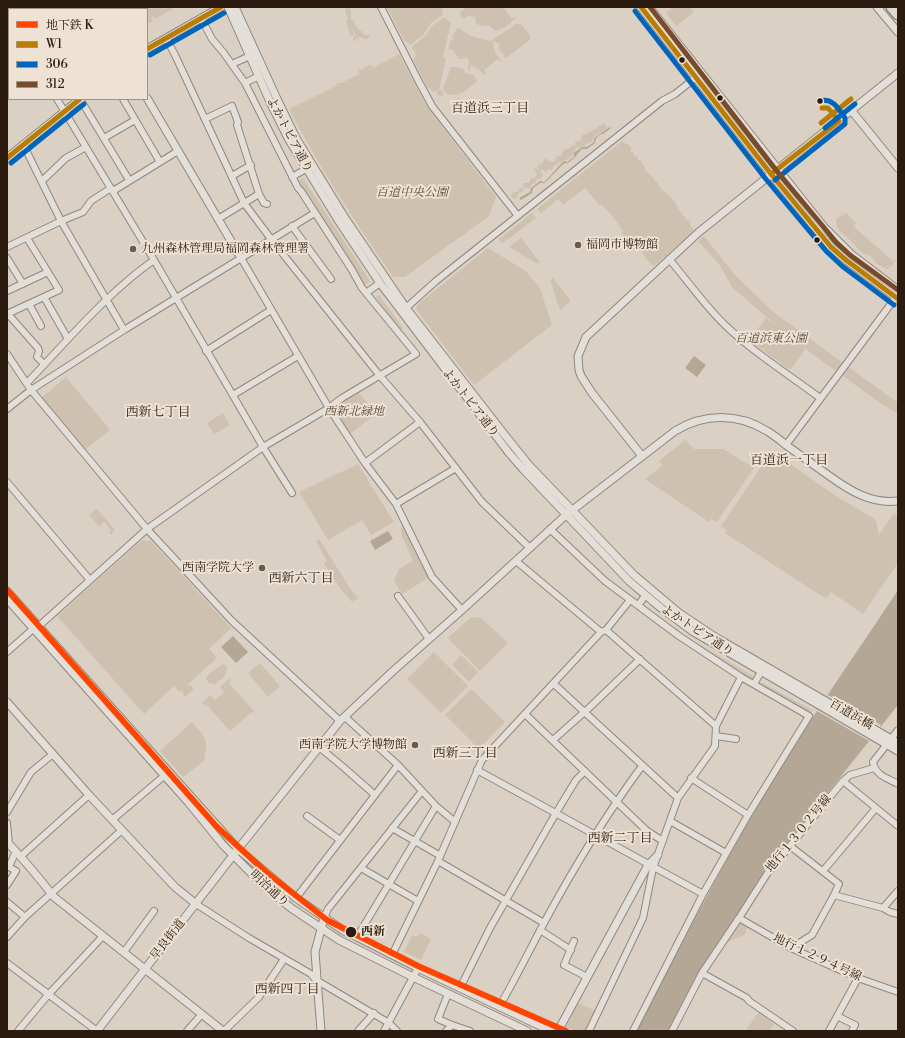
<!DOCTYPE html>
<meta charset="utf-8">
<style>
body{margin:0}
#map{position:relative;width:905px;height:1038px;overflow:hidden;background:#dad1c4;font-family:"Libre Bodoni","Noto Serif JP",serif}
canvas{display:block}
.frame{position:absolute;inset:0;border:8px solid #2c1c0f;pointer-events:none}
.legend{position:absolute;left:8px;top:8px;width:140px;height:92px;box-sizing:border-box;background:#ede2d3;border:1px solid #a09385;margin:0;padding:5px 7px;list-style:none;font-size:12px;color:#2c1c0f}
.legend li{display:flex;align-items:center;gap:8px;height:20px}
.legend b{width:20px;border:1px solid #a09385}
</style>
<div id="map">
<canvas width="905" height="1038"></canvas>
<div class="frame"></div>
<ul class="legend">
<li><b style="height:5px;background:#ff4500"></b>地下鉄 K</li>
<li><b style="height:5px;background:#ba7d04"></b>W1</li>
<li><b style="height:5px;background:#0065bd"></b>306</li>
<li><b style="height:5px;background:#7a4b2a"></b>312</li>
</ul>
</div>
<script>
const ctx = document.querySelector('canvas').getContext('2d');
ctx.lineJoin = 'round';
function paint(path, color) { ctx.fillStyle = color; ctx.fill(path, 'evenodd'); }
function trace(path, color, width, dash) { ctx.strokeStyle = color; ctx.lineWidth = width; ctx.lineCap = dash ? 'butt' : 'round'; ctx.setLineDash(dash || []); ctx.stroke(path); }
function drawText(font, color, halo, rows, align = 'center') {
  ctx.font = font + ' "Libre Bodoni","Noto Serif JP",serif'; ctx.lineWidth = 4; ctx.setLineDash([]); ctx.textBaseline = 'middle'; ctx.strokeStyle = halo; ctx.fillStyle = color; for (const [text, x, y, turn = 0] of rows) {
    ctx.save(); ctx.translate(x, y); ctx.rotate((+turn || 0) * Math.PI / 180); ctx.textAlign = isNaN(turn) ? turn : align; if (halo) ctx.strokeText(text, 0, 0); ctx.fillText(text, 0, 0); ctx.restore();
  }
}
paint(new Path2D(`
 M141 7H176L155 19 153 16 151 18 153 21 151 23 148 22 147 18V9H142Z
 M387 7H442L443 15 431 23 423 35 410 45 408 42 404 41Z
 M467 7H503L512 19 515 17 516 18 504 28 495 31 490 26H483L476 24 475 17 468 16 464 18 461 17 460 12Z
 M673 7H690L694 12 676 26 666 13Z
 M347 8 351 9V19L353 20 356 27 359 29V31H362L365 36 370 34 369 38 365 39 361 37 359 38 357 37 355 41H353V38L356 35 352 30 354 35 353 36H351L349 31V29L347 28 348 25 346 22 348 19 345 11Z
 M445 17 451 23 443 57 446 58 439 90 443 91 444 94 441 97 437 94 438 90 434 92 427 87 413 60 416 55 412 47 425 36 433 25Z
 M516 24H521L530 35V40L506 58 499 49V43L493 42 495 52 502 61 501 62 498 59 484 70 486 74 484 75 479 69 471 65 470 71 468 68 469 60 466 57 463 59H459L453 50 448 49 451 39 453 41H454L452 36 458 28 471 36 490 41 493 40C500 34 509 30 516 24Z
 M399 54 428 108 496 197 489 216 405 277H393L387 268C352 217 318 165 289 109L336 86 337 83H341L360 74 358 72 359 68 361 70 365 67 372 65 373 67 369 70Z
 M451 67H455L463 69 465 73 474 75 477 81C466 90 461 98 447 94L443 89Z
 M604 123 608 128 594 136 592 142 585 144 586 146 576 148C573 164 555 159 552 170L548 169 547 172H545L543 170H541V172L543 175 542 178 536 179V183L531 184V186L529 189 525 187 522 192 519 193 516 199 512 198 511 195 513 192H518L519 189 525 187 523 185 524 183H529L531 178H535L537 173 534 170 536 168 539 170 538 166 540 164H542L544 159H546L550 162H554L557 156H561L563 150 568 149 572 145 575 146V142L580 141 582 135C589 134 597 127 604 123Z
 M622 141 631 147V152H633L634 156 637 157 638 160 641 161 642 164 644 165 646 171 655 179V182H657L661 189 672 198 683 216H685L686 220 690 221V225L694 230 681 243 654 266C647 262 644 255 639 248L635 251 621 233 623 232C617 221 610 212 600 204L599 205 585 188 563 205 558 199 541 213 537 209Z
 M303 178 370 281 364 286 297 181Z
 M532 213 536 218 503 243 498 240Z
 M846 213 849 214 848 215 856 223 853 226 893 261 898 257 891 267 887 269 877 264 870 256 861 252 850 240 839 231 836 224 837 218Z
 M704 236 734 274 772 311 898 403V414L880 403 803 347 805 350 790 370 749 340 766 318 778 327 732 287 719 264 698 241Z
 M521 238 540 262 536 263 509 247Z
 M488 248 526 271 540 288 552 325 474 385 416 309 417 305Z
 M553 278 571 301 560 310 550 280Z
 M379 295 403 328 400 331 376 297Z
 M66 377 110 430 85 450 40 399Z
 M358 392 377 413 350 434 333 409Z
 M223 413 230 425 214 434 207 423Z
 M685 440 694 449H723L754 468 717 522 711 519 709 522 645 479 663 465 659 461Z
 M772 451 833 494 876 520 879 535 894 513 898 516V563L863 614 831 592 826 599 725 533 727 530 721 526Z
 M358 464 394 522 371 535 362 520 328 540 299 492Z
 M97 509 115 530 111 535 109 532 111 530 104 522 99 526 89 515Z
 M404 527 430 577 402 594 394 581 399 569 413 561 402 536 401 528Z
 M319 539 351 590 358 598 352 602 339 587 324 563 327 561 316 541Z
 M142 540 151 541 231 628 209 649 217 658 185 687 190 685 193 687V690L186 696H184L182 690 180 692 174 686 144 714 57 616Z
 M480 617 508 643 480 671 448 638 470 618Z
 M699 644 753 676 754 677 751 681 698 647Z
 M434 652 468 686 441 713 407 679Z
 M461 655 478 672 469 682 452 665Z
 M260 663 280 686 268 697 248 673Z
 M223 664 226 665 227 669 224 677 215 684 209 683 206 678 210 673Z
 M230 678 231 680 229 683 255 712 253 713 252 712 230 731 206 704 204 705 202 703 210 695 215 700 224 692 220 687Z
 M761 682 812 710 811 713 761 685Z
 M471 689 505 722 479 749 445 715Z
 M192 722C207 739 208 739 204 761L183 777 160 751Z
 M740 921 748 926 744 935 726 943Z
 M420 933 431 939 421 960 404 952 412 935 417 937Z
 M578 1003 596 1011 586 1031H574L566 1027Z
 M759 1012 774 1024 769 1031H745Z`), '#cec1af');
paint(new Path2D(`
 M610 127 611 128 603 134H601L596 138 595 143 587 149H582C577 154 574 159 568 163H565C557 169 552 177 544 183H540C536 186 532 187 532 193L521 200 519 198 530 192 531 188 540 181 544 182C552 175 556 168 564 161L567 162 574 157V153L582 147C587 148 590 145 594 142V138Z
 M694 356 706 365 697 377 685 368Z
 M388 531 393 539 375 550 370 541Z
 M898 590V705L761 876 700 973 670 1031H636C680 945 725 860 775 777 814 713 857 652 898 590Z
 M233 636 248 652 236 663 221 647Z`), '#b5a795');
paint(new Path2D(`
 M828 695 881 725 869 741 817 711Z`), '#dad1c4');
const minor = new Path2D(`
 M95 7 96 9
 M381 7 418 80 432 106 518 216
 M49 9 52 7
 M7 14 9 18
 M166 38 175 55 244 203 271 239 380 376 420 422 482 502 530 548
 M232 64 250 56
 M245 83 259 76
 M57 99 154 260 263 447 292 493
 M80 99 129 180
 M123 99 160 162
 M205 119 232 106 238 122 237 125 259 194 264 203 267 204
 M104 138 135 120
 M23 144 61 221 124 330
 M232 176 251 165
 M292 177 306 169
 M42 181 66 158 86 147
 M113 191 178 151
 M218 219 259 194
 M292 226 331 279
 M7 247 61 221 83 212 91 201 111 188
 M7 258 23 284
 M241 258 329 408 365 463 396 504 432 577 462 610
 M669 259C688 281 704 305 725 325 754 353 788 374 820 398
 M7 291 48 272
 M366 293 380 283
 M44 297 68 339
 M29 304 41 326
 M406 308 436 281 662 101 675 94 699 75
 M7 313 38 348 39 351 37 357 44 364
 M7 314 59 290 27 238
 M206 351 271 310
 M7 354 31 390 147 529 232 621 340 721
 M27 383C66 342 108 292 154 260
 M233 395 298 356
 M7 409 31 390 124 330 313 214
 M786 445 896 297
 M365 463 420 422
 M7 482 90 580
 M396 504 456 468
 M550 529 605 581 679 636 741 677 809 716 748 815 703 894 633 1031
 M516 561 601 632
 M398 596 429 639
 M639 606V604L645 596
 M606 630 716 726
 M7 652 33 629 39 626 147 529 263 447 329 408 342 398 416 354 362 288 352 270 301 191 298 188 245 83 223 52 212 39 201 18
 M554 684 678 798
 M754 684 761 672
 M525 714 647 831 663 841
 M345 717 398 765 436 806 454 821
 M898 730 873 762C875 775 887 778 898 784
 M716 736 736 739
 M553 740 589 708 640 659
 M319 747 342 766 375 795
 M477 770 703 894
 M691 778 748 815
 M843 781 898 826
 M7 812 31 772 53 754
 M307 816 340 840
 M112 820 164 776
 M670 821 726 853
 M7 823 9 844
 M392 828 439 855
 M790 846 839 884 834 895
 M21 856 89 795
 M438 861 544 923
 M361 868 418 901
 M823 871 876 808
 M7 885 16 871 9 867 16 851
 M296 898 398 765
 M7 902 25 917
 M196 904 249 938 311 974 316 980 389 1023 397 1031
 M883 908 890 912 898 914
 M324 918 328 909 422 791
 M739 918 791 948 858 978 898 992
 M540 930 571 950
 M7 937 25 917 122 830
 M357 937 436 806
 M574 941 564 965 587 977
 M791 948 812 935 834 895 883 908 898 891
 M124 952 154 911
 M392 955 438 861 482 760 601 632 606 630 630 600
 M7 963 97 1031
 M702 973 747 998 749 1001 793 1031
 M460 988 490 928 556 813 576 780 585 771
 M448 994 438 1019 452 1025
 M499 1007C515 980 529 951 544 923 573 869 605 816 642 766
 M837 1016 855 1025 852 1031
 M18 1031 48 995 103 936
 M187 1031 202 1014
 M224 1031 259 997 284 959
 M358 1031 374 1013
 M384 1031 418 968
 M446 1031 452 1025 470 1031
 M589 1031 643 918 653 868 678 798 715 746 716 726 741 677
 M672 1031 702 973 739 918 767 874 843 781 850 775 874 768
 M829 1031 858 978`);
const tertiary = new Path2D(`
 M228 7 271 104 289 140 338 220 380 283 509 453 523 469 629 581 661 608 692 631 898 751
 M235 7 278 101 296 138 345 218 406 308 504 434 528 464 634 575 679 613 715 637 898 743
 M641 7 771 174 831 247 846 260 898 299
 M649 7 824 227 851 254 898 290
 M877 7 898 32
 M147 49 221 7
 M147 98 241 258
 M851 110 898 168
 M7 158 80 99
 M642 456 592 393 581 376 579 370 578 356 586 337 699 232 898 73
 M7 591 238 849 296 898 344 931 357 937 418 968 551 1031
 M7 599 188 802 223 845 262 884 291 908 339 940 413 977 527 1031
 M7 702 89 795 175 887 196 904
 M7 844H9C25 861 40 879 54 897L223 1031
 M97 1031 238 849 340 721 393 671 462 610 566 515 675 431C704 413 738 413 767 431 774 435 780 440 786 445 800 455 814 465 828 475 850 491 871 504 898 501
 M321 1031 315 952 324 918
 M558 1031 648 865 658 855`);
const motorway = new Path2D(`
 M892 7 898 14`);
trace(minor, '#8e877e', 8);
trace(tertiary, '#8e877e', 9);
trace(motorway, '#756e65', 13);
trace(minor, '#e3dfd8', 6);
trace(tertiary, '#e3dfd8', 7);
trace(motorway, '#ded9d1', 11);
trace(new Path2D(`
 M641 7 771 174 831 247 846 260 898 299
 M147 49 221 7
 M821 123 851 99
 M7 158 80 99
 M771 174 839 121 828 108H822`), '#ba7d04', 5);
trace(new Path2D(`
 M635 11 765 178 826 251 842 266 894 305
 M150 55 224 13
 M825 128 855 104
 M11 163 84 104
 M775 180 845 124V118C839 109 832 97 820 101`), '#0065bd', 5);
trace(new Path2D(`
 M650 7 776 170 836 242 850 255 898 290`), '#7a4b2a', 5);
trace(new Path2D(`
 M7 590 217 827 266 872 327 920 418 966 566 1031`), '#ff4500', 6);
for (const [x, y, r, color] of [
 [682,60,3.5,"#2c1c0f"],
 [720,98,3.5,"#2c1c0f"],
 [820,101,3.5,"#2c1c0f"],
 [817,240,3.5,"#2c1c0f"],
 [578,245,4,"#695b4e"],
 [133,249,4,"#695b4e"],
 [262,568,4,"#695b4e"],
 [415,745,4,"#695b4e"],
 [351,932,6,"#2c1c0f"]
]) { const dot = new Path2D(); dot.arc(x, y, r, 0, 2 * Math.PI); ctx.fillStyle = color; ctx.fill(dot); trace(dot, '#ede2d3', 1.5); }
drawText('12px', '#2c1c0f', '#ede2d3', [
 ["よかトピア通り",289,135,62],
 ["よかトピア通り",470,403,52],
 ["よかトピア通り",697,631,33],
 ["百道浜橋",851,715,30],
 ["地行１３０２号線",799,834,-51],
 ["明治通り",269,889,42],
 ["早良街道",168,940,-52],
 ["地行１２９４号線",817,958,25]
]);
drawText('italic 12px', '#5a4a3a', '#ede2d3', [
 ["百道中央公園",412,193],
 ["百道浜東公園",771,339],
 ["西新北緑地",354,412]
]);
drawText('12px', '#2c1c0f', '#ede2d3', [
 ["福岡市博物館",586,245],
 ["九州森林管理局福岡森林管理署",141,249],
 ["西南学院大学",254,568,"right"],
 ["西南学院大学博物館",407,745,"right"]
], 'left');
drawText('bold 12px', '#2c1c0f', '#ede2d3', [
 ["西新",361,932]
], 'left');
drawText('13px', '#2c1c0f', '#ede2d3', [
 ["百道浜三丁目",490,109],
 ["西新七丁目",158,413],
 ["百道浜一丁目",789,461],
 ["西新六丁目",301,579],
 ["西新三丁目",465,754],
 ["西新二丁目",620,839],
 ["西新四丁目",287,990]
]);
</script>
